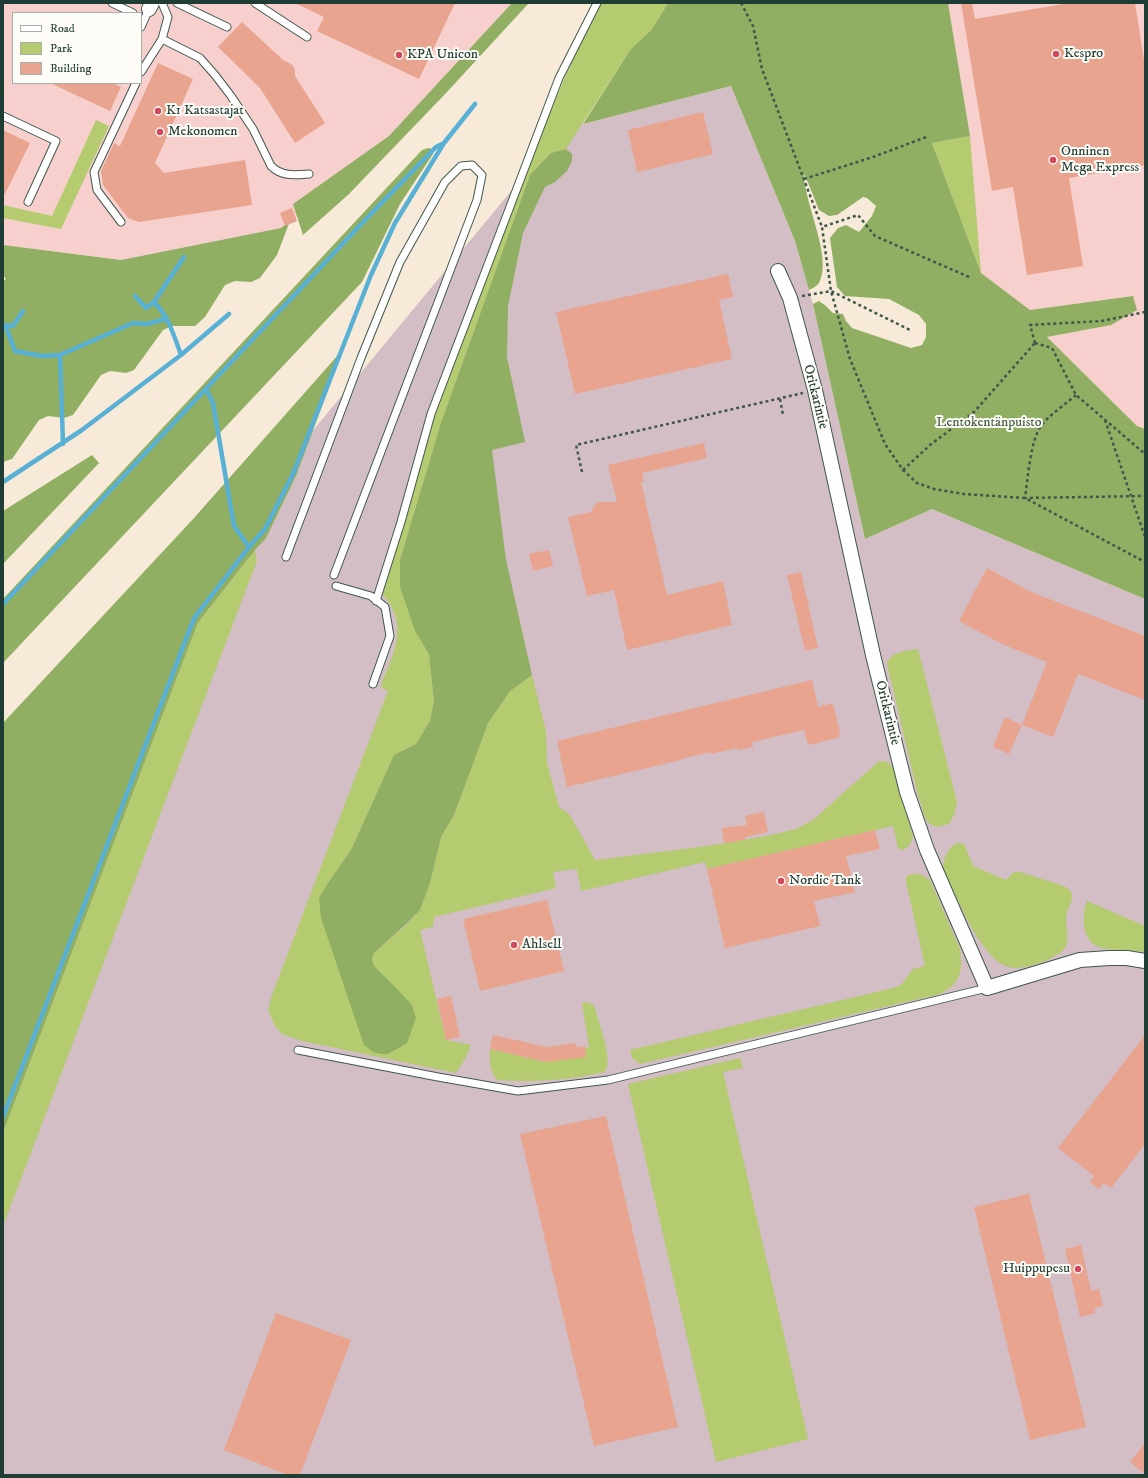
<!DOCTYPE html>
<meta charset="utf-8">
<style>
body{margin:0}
#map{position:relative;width:1148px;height:1478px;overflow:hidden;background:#f7ead8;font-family:"IM FELL DW Pica",serif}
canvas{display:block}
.frame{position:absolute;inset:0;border:4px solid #1f3d34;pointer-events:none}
.legend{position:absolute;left:12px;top:12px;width:130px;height:72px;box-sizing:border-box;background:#fdfcf7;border:1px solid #a4b0a9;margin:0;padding:5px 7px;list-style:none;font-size:12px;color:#1f3d34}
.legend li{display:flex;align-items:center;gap:8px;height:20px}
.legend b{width:20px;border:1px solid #a4b0a9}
</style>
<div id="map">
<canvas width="1148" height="1478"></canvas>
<div class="frame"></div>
<ul class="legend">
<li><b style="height:5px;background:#fff"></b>Road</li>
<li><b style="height:11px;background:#b5cb6f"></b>Park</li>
<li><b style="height:11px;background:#e8a48e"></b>Building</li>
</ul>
</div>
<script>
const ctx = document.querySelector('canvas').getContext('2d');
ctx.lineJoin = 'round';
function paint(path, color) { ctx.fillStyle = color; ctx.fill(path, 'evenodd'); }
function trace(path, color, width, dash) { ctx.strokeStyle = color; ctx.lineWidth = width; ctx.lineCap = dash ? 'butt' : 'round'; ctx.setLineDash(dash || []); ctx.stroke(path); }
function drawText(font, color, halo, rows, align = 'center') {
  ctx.font = font + ' "IM FELL DW Pica",serif'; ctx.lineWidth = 4; ctx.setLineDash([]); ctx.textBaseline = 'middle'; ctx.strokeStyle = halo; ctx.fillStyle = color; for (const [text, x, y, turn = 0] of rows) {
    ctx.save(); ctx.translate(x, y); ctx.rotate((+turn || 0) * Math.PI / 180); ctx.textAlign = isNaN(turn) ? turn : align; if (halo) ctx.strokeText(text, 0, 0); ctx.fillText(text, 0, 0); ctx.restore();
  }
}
paint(new Path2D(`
 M3 3H513L391 149 281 228 121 260 3 245ZM13 13H141V83H13Z
 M948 3H1145V429L1137 426 1047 337 1111 325 1133 296 1030 310 981 273 932 143 970 136Z`), '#f7d0ce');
paint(new Path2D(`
 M731 86 795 241 813 304 865 539 932 509 1145 599V1475H3V1158L291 457 565 126 583 124Z`), '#d2bec4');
paint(new Path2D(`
 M601 3H668L652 29 630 50 566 149 551 153 530 175 441 423 400 560 415 631 429 653 434 701 430 721 416 744 394 755 351 850 328 883 321 918 399 991 374 966 372 959 374 953 405 926 420 910 430 883 441 837 454 815 488 723 510 691 532 675 546 731 547 763 559 807 570 815 595 860 707 846 767 836 796 829 813 820 878 762C885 760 889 762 893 768L913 836C912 843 908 848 902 850L898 848 893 826 707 869 705 862 581 891 577 869 553 872 556 888 434 917 433 927 420 930 446 1040 471 1045 465 1059 456 1073 302 1041 282 1034 275 1026 268 1010 272 995 388 691 382 688 381 685C394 652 410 624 382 594L383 586 434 415 537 144 564 79 586 31Z
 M96 120 109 126 61 229 3 218V205L52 216Z
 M970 136 981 273 932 143Z
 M255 550 257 561 3 1226V1133L198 623Z
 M918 649 957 802 954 815 949 824 937 827 930 824 925 818 917 791 887 664C891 651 906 651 918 649Z
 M957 843 964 844 973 866 1006 880 1014 872H1020L1064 886C1068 889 1071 890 1072 895 1073 903 1066 910 1066 918 1066 927 1070 940 1065 948 1057 959 1028 968 1015 968 1008 968 1000 964 996 960 972 938 957 897 943 868 944 857 947 849 957 843Z
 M917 874 922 875 930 880 960 949C963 971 961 984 940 994L640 1064 632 1058 630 1050 893 988 901 985 913 969 925 966 906 882V878L908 875Z
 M1087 901 1145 926V952C1137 951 1129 950 1120 950 1105 949 1091 950 1085 931 1083 921 1083 910 1087 901Z
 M586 1002 592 1004 595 1008C599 1024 613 1058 605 1072 569 1080 533 1083 497 1080 490 1070 489 1061 490 1049L546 1062 589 1047 582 1003Z
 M740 1058 743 1068 723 1072 808 1439 716 1462 628 1084Z`), '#b5cb6f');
paint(new Path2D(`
 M512 3H529L447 92 349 194 303 235 293 204 389 136Z
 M668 3H948L970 136 932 143 981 273 1030 310 1133 296 1137 310 1111 325 1047 337 1137 426 1145 429V599L932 509 865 539 813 304 819 301 826 306 833 313 843 314 846 321 852 328 911 348 922 345 926 337V324L919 315 889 299 845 296 837 287 830 238 838 228 846 225 859 232 872 216 876 206 867 198 863 197 837 215 829 216 819 210 809 185 804 174C804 204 833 257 819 283 817 286 813 288 809 290L795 241 731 86 583 124 630 50 652 29Z
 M428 148 432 149 433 154 400 204 362 282 3 663V599L422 150Z
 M566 149 572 154V161L567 171 555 182 545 187 523 233 508 306 507 357 525 442 492 450 506 560 532 675 510 691 488 723 454 815 441 837 430 883 420 910 405 925 374 953 372 959 374 966 399 991 412 1005 416 1018 407 1043 388 1054H381L373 1052 364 1045 321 918 319 898 328 883 351 850 394 755 416 744 430 721 434 701 429 654 415 631 400 587V560L441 423 530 175 551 153Z
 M290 221 277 255 260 278 251 282 235 281 225 285 205 317 195 326H172L163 330 134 370 126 373 110 371 101 375 73 415 64 418 48 416 39 420 12 459 3 462V281L6 279 3 275V245L121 260 281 228Z
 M338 355 339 361 296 476 266 538 255 550 198 623 3 1133V723L194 518Z
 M92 455 99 463 3 564V511Z`), '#90af62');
trace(new Path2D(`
 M135 296 146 308 154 302 184 257
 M154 302C168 315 175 338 181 355
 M3 325 13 326 23 311
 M6 327 15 351 42 356 60 355 133 323 147 324 165 319
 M60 355 63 444
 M206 389 213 403 234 526 249 547
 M3 482 82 430 181 355 229 314
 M3 604 367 218 436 147 442 144
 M3 1117 191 626 195 617 249 547 265 529 293 474 371 275 395 223 444 143 475 104`), '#59b0d5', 4.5);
paint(new Path2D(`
 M295 3H455L419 79 317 31 324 17Z
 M961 3H972L975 19 1069 3H1135L1145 66V165L1069 178 1083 266 1027 275 1013 187 992 191Z
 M242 22 283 60 288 62 293 66 295 70V76L325 123 295 143 260 88 218 47Z
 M158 63 193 79 155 163 164 173 245 160 252 205 139 222 128 218 103 185 101 171 114 143 120 146Z
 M50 83H113L121 87 110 111Z
 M703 112 713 154 637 172 628 130Z
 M3 130 30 143 3 198Z
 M292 208 297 221 285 226 280 213Z
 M728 274 733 297 719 300 732 359 575 394 556 312Z
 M704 443 707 458 642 473 644 482H641L667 595 723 581 732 625 627 650 614 590 587 596 568 517 591 512 594 506 599 502H617L608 465Z
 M549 550 553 566 533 571 529 554Z
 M987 568 1031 592 1145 636V700L1078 674 1053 737 1022 725 1047 662 1002 644 959 621Z
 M801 572 818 648 805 651 787 575Z
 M812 680 818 707 833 703 840 733 838 738 808 745 804 730 752 742 753 747 738 750 737 748 711 754V752L681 759V760L567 787 557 741Z
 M1005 717 1022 725 1009 754 993 747Z
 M764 812 768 832 745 837V840L724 843 722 828 747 825 745 816Z
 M875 830 880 849 846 856 855 892 814 901 820 926 725 948 707 869Z
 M547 900 564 971 480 991 463 919Z
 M451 996 460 1037 446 1040 437 999Z
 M493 1035 547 1047 575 1043 576 1047 585 1046 586 1057 546 1062 490 1049Z
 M1145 1035V1144L1111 1188 1104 1183 1099 1189 1090 1182 1094 1176 1058 1148Z
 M606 1116 678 1427 594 1446 520 1134Z
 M1029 1194 1086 1427 1030 1440 974 1207Z
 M1081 1245 1091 1291 1099 1289 1103 1306 1094 1308 1096 1313 1080 1317 1065 1249Z
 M276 1313 351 1340 300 1475H288L224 1450Z
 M1145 1443V1474L1130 1462Z`), '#e8a48e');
const lane = new Path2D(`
 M112 3 133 13
 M177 3 227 27
 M255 3 307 37
 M141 27 149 9
 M162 39 200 58 215 75 231 96 253 129 271 166C282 177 295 175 309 174
 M141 72 162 39 168 17 162 3
 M3 116 56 141 28 202
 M121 222 97 190 94 172 136 83
 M286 557 361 358 400 262 445 182 461 166 472 165 482 175 477 200 334 575
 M336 586 371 596 385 607 390 636 373 684
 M376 601 401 522 431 414 559 78 597 3
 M298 1050 438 1077 518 1091 608 1080 987 988`);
const street = new Path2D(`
 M149 9 152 3
 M778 271 790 298 815 390 873 655 907 792 927 850 987 988 1080 960 1109 958H1127L1145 961`);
trace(lane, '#3f574d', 9);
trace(street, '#3f574d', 16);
trace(new Path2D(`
 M741 3 753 26 762 69 822 227
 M804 179 873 157 929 136
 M969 277 875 236 858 215 822 227 831 291 850 359 885 444 903 470 917 483 934 489 964 494 1025 498 1145 562
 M802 296 831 291 912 331
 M1035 343 1052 348 1076 395 1145 454
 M1035 343 1030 325 1102 321 1145 312
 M1076 395C1067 403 1048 416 1041 426 1030 442 1028 478 1025 498L1145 496
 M780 399 783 415
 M1105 420 1145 537
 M903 470 930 445 974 412 1035 343
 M582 472 576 445 803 393`), '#3f574d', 2.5, [3, 3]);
trace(lane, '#fff', 7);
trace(street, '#fff', 14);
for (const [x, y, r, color] of [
 [1056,54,4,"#d1495b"],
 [399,55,4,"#d1495b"],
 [158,111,4,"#d1495b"],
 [160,132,4,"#d1495b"],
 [1053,160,4,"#d1495b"],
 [781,881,4,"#d1495b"],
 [514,945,4,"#d1495b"],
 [1078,1269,4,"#d1495b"]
]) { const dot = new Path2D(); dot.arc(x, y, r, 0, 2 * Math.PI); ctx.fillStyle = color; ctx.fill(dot); trace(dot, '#fdfcf7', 1.5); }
drawText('14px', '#1f3d34', '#fdfcf7', [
 ["Kespro",1064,54],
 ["KPA Unicon",407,55],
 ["K1 Katsastajat",166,111],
 ["Mekonomen",168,132],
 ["Onninen",1061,152],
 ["Mega Express",1061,168],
 ["Nordic Tank",789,881],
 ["Ahlsell",522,945],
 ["Huippupesu",1070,1269,"right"]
], 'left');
drawText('14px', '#1f3d34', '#fdfcf7', [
 ["Oritkarintie",815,397,76],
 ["Oritkarintie",887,713,76]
]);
drawText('14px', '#446043', '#fdfcf7', [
 ["Lentokentänpuisto",989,423]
]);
</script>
